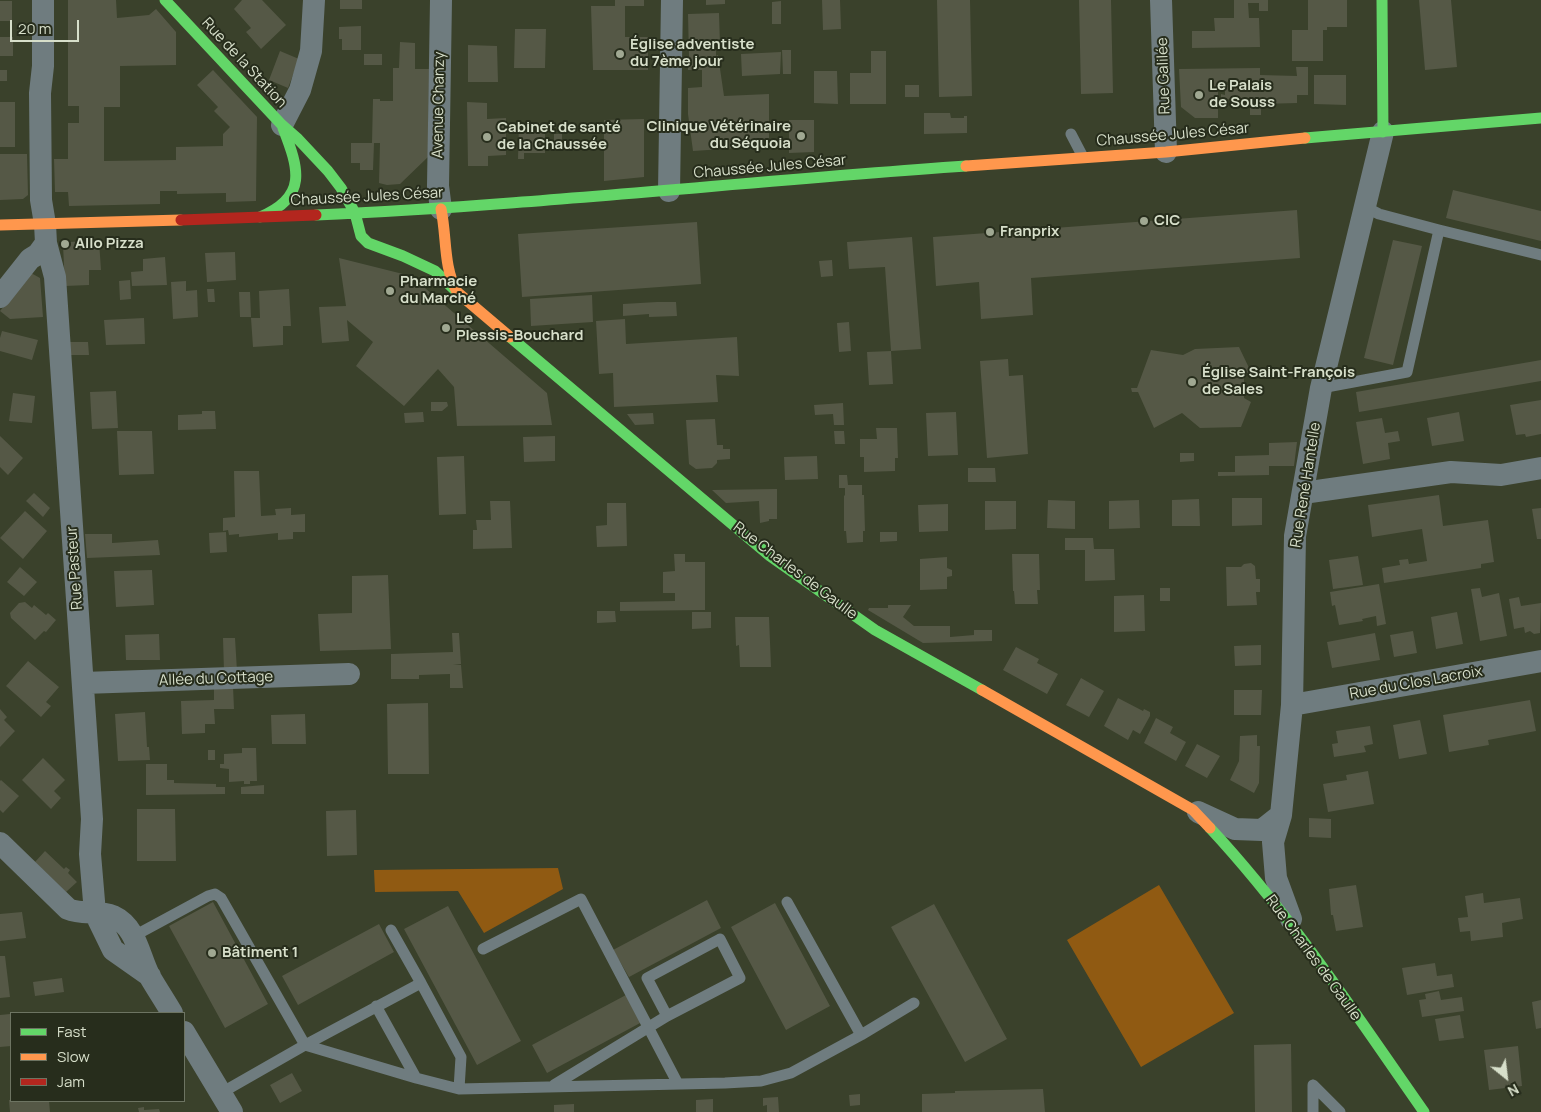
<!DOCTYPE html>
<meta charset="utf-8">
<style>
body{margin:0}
#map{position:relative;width:1541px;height:1112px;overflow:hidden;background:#3a412b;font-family:Manrope,sans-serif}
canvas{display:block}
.legend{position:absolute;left:10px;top:1012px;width:175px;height:90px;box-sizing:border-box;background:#272d1c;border:1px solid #6d7462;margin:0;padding:6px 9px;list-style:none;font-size:15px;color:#d7dfca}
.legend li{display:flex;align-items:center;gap:10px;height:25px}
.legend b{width:25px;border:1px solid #6d7462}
.north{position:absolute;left:1481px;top:1052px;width:50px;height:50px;-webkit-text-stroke:4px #272d1c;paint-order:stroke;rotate:151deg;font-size:14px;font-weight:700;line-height:20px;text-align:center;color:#d7dfca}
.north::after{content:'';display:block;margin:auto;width:18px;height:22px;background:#d7dfca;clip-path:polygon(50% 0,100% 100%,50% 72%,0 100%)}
.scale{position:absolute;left:10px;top:20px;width:69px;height:22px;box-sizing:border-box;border:2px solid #d7dfca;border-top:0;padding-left:6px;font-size:15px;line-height:18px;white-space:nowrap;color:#d7dfca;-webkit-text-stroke:4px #272d1c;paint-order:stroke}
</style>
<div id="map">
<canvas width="1541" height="1112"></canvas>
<ul class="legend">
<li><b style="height:6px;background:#63d668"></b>Fast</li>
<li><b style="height:6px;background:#ff974d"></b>Slow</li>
<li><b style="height:6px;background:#b3261e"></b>Jam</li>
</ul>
<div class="north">N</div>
<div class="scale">20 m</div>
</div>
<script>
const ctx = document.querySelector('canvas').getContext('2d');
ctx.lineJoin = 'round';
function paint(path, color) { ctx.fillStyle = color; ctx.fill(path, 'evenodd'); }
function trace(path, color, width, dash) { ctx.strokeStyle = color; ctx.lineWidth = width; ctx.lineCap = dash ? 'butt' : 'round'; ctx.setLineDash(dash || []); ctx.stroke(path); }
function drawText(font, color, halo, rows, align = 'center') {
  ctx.font = font + ' Manrope,sans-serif'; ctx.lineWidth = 4; ctx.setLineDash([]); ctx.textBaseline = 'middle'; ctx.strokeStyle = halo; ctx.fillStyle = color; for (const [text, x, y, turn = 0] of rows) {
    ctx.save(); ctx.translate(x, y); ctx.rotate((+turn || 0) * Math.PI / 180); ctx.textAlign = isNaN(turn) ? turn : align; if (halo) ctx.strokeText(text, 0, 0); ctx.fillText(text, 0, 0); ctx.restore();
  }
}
paint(new Path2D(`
 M558 868 563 889 484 933 458 891 375 892 374 870Z
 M1159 885 1234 1013 1141 1067 1067 940Z`), '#905a12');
paint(new Path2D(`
 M68 0H116L117 18 149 15 156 9 176 32V65L120 66V107H104V161L176 160V147L223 146V134L230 127 214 111 218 107 197 85 213 70 257 117 256 201 226 202V193L177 194V191H160V204L69 206 68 192H55L54 159H68V123H79V106H68Z
 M242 0H262L286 25 261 49 246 32 251 28 234 9Z
 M340 0H362V9H340Z
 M615 0H644V6H625V37H648V70H593L591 6H615Z
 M706 0H725V4L706 5Z
 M822 0H840L841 29 823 30Z
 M937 0H970L972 96 939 97Z
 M1079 0H1111L1113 93 1081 94Z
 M1234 0H1268V11H1259V3H1248L1249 18H1259L1260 47 1192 48V31H1215L1214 18H1234Z
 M1308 0H1347V27H1327V30H1323V61H1292V30H1308Z
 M1419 0H1451L1457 67 1425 70Z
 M0 1H12V21H0Z
 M781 1V24H772V2Z
 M719 13 720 45 716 46V56L718 55 724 96 769 94V146L693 151 688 114V88L702 87V70H688V57H689L688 14Z
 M361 26V50H342V39H339V27Z
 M515 29H546L545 68H514Z
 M0 37H13V56H0Z
 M400 42 415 43V69H429L428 157 400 184 387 185 379 183 380 143H374L373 170H360V163H351V143H372L373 99H380V101H393V68H399Z
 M468 45 497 46 498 82H468Z
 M782 50H791V74H783Z
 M280 51 299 59 288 88 269 80Z
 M871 51H886V104H850V73H871Z
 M781 52 780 74 742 76 741 54Z
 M364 54H382V65H364Z
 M1296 67H1308V95H1297V103L1261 104V115H1250V99L1239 100V103H1233V99L1221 100V94L1225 95V85H1250L1249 81 1218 82V118H1195L1181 107 1179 69 1260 68V75L1297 76Z
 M0 70H7V81H0Z
 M814 71H837L838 104 814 103Z
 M1314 75H1346V105L1314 104Z
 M905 85H919V97H905Z
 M0 102H15V147H0Z
 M467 102 487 103V119L506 118V155L488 156V166H468Z
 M924 113H950L951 118H964V116H967V133L924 134Z
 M644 119V177L604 181V120Z
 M789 120H814V152L789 153Z
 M519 123H545V153H524V159H518Z
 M554 134H562V147L554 148Z
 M0 154H27L28 195 23 199 0 200Z
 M1453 190 1541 211V241L1446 218Z
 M1297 210 1300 258 1031 278 1033 315 981 319 979 282 936 286 933 237Z
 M697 222 701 284 522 297 518 234Z
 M912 237 921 349 891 351 885 267 849 269 847 242Z
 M1393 240 1422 246 1393 365 1364 358Z
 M99 241 101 270H89V285L65 286 63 245 66 242Z
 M235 252 236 280 207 282 205 253Z
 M165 257 167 285 132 286 131 272 143 271V259Z
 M339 258 411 276 547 393 552 425 457 426 454 387 438 369 404 406 356 366 373 342 347 320 349 341 322 343 319 307 346 306Z
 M832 260 833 276 821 277 819 261Z
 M31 273 40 278 43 317 10 319 0 311Z
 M130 280 131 299 120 300 119 281Z
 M186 281V291L197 290 198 317 173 319 171 282Z
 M207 289H214L215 302H208Z
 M289 289 291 326H283V345L253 347 251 318H260L259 291Z
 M239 292H250L251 317H240Z
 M592 295 593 322 531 326 530 299Z
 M657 302H676L677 316 649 317V314L623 316V304Z
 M144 318 145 344 106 345 104 320Z
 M625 319 626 344 737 337 739 376 716 375 718 402 614 407 613 373 599 374 596 321Z
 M849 322 851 351 839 352 837 323Z
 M2 331 38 340 32 360 0 351V338Z
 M69 342H88L89 355H70Z
 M1239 347 1251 372 1244 376V398L1251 402 1241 427 1200 428 1182 413 1154 428 1138 392H1132L1131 388H1137L1151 350 1183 355 1195 349Z
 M891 351 893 384 869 385 867 352Z
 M1008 359 1009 376 1023 375 1028 454 987 458 980 361Z
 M1541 360V381L1359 412 1356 392Z
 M116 391 118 428 92 429 90 392Z
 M13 393 35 396 32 423 9 421Z
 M1541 400V434L1526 437 1525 434 1516 435 1510 405Z
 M431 402H447L448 406 442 411H431Z
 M843 403 844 425H834L833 414 815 415 814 405Z
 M202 411H215L216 429 178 430V415L202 414Z
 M423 412 424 422 405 423 404 413Z
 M956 412 958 455 928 456 926 413Z
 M1459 412 1464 441 1432 446 1427 418Z
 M653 413 654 424 635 425 627 414Z
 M1382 418 1385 433 1398 431 1400 441 1388 443 1390 459 1363 464 1356 422Z
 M715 419 717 445H723V449H730V459L717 460V463L712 468 696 469 689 464 686 420Z
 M876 428H897L898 458H895V471L864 472V457H860V439H877Z
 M117 431H152L154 474 119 475Z
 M834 431H844L845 444H835Z
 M0 436 23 458 8 475 0 467Z
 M555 436V461L524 462 523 437Z
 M1297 442 1294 466H1269V475L1218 476V472H1235V456L1269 455V443Z
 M1180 453H1194V461L1180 462Z
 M464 456 466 514 439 515 437 457Z
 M817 456 818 479 785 480 784 457Z
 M968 468H995L996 482H968Z
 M234 471H259L261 516 276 515 275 509 291 508V515L305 514V532H293V539L278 540V533L239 537V534L229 535 228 530 223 531V518L235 517Z
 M839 475H847L848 485H862V495H864L865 531H863V542L847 543 846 531H844V496L845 495V488H839Z
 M777 489V519H769V521L760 523 759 501 726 503 712 490Z
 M34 493 50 508 43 517 26 501Z
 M1439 495 1443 526 1488 520 1494 562 1481 564V568L1384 583 1382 568 1400 565 1399 560 1408 559 1409 564 1427 561 1422 529 1372 537 1368 505Z
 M1232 498H1262V525L1232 526Z
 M1199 499 1200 526H1172V500Z
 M1048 500 1075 501V529L1047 528Z
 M1139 500 1140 528 1109 529V501Z
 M490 501H510L512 548 473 549V530H477L476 520H491Z
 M985 501H1016V529L985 530Z
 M607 503H626L627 546 597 547 596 526 607 525Z
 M948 504V531L919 532 918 505Z
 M1541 508V539H1537L1532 509Z
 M25 511 47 531 23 559 0 538Z
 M226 532 227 552 210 553 209 533Z
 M880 532H897V541L880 542Z
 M85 534H112V543L158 540 160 555 87 558Z
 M1065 538H1093L1094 549H1114L1115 580 1085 581V550H1065Z
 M674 554H685V562H705V610L620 611V602L675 601V593H663V572L675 571Z
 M1012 554H1039L1040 590H1037L1038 604H1015L1014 591H1013Z
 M1358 556 1363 585 1333 589 1329 560Z
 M947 557V568L952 570V576L947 577V589L920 590V559Z
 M1251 563 1255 566 1256 579H1260V592H1256L1257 605 1227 606 1226 567H1241L1244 564Z
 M20 567 37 582 24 596 7 582Z
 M152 570 154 605 116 607 114 571Z
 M388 575 391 649 320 651 318 614 352 613V576Z
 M1379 584 1386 624 1377 626 1376 616 1362 619 1363 621 1339 625 1335 605 1332 606 1330 592Z
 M1160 588H1170V601H1160Z
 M1480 588 1482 597 1499 593 1507 636 1480 641 1471 589Z
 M1144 595 1145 631 1114 632V596Z
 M1519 597 1521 606 1541 603 1540 633 1534 634 1530 631 1525 633 1524 627 1514 629 1509 599Z
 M25 602 32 608 34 605 46 615 48 613 56 620 46 632 44 631 35 640 11 618 10 613 19 603Z
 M888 605H911L903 617 914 626H950V637L974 635V630H992V641L923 643 868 610 869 608H888Z
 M597 611H615L616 622 597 623Z
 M692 612H711V628L692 629Z
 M1457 612 1463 644 1436 649 1431 617Z
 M735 617H769L771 667H740L739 645 736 646Z
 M1413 631 1417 653 1394 657 1390 635Z
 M452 633H459L461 664H453L461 665 463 688H450V674L419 675V679H391V654L453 652Z
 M1375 633 1380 660 1332 668 1327 642Z
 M159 634 160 660H126L125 635Z
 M223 638H235L237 671 224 672Z
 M1261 645V665L1235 666 1234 646Z
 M1016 647 1039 659 1037 663 1058 674 1047 694 1003 670Z
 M28 661 59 687 46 702 51 706 41 717 6 686Z
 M1081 678 1104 691 1089 717 1066 705Z
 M214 686H233L234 709H214L215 724H205V733L182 734 181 701 214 700Z
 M1234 690H1262L1261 715H1234Z
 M1118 698 1143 711 1144 709 1150 712V716L1140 734 1133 730 1128 740 1104 726Z
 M1530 700 1536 731 1488 740 1489 745 1449 752 1443 715Z
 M428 703 429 774H388L387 704Z
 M0 709 7 717 4 720 15 731 0 747Z
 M145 712 147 747H149L150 760 118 761 115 714Z
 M305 714 306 744H272L271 715Z
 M1156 718 1173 727 1170 733 1186 742 1176 761 1144 743Z
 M1420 720 1427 754 1399 759 1393 725Z
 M1370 726 1373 744 1364 746 1366 752 1334 757 1332 744 1338 743 1336 731Z
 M1257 735V746H1260L1259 783 1254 793 1230 780 1239 761 1240 736Z
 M1197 744 1220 756 1207 778 1185 766Z
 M242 748H256L257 781H250V784H244V781L229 782V769L220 768V764H224V754L242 753Z
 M208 750H215V760H208Z
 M43 758 65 780 54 791 61 798 51 809 22 780Z
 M146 764H167V780H174V783L216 784V787H225V794L146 795Z
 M1368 771 1374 804 1328 812 1323 784 1347 780 1346 775Z
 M1 780 19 796 3 813 0 810V781Z
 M264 785V794H241V787Z
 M137 809H175L176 861H137Z
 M356 810 357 855 327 856 326 811Z
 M1309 818 1331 819V838L1309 837Z
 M45 851 64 869 66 867 70 870 68 873 77 882 66 892 35 862Z
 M1356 885 1363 927 1336 931 1333 915H1331L1329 889Z
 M1483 893 1484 903 1520 898 1523 919 1502 923 1503 937 1471 941 1470 931 1460 932 1458 918 1468 917 1465 896Z
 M707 900 721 928 629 977 613 950Z
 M213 902 268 1004 225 1028 169 926Z
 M775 903 830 1006 786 1030 731 927Z
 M934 904 1007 1039 965 1062 891 927Z
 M448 906 521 1041 477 1065 404 929Z
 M22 912 26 938 0 941V914Z
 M379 924 394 952 298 1005 282 976Z
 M0 956H5L10 997 0 998Z
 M1435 963 1437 976 1452 974 1454 987 1407 995 1402 968Z
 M62 978 64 992 35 996 33 982Z
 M1439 991 1441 1000 1462 997 1464 1011 1422 1017 1419 1000 1426 999 1425 994Z
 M626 995 642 1022 547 1073 532 1045Z
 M1541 1000V1028L1536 1029 1532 1002Z
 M10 1014 11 1046 0 1047V1015Z
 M1460 1015 1464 1038 1439 1041 1435 1019Z
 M1291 1044 1292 1112H1255L1254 1045Z
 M1518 1046 1522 1086 1489 1090 1484 1050Z
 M292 1073 302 1091 280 1103 270 1085Z
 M1043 1089 1045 1112H922V1094L955 1093V1091Z
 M860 1094V1105L850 1106 849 1095Z
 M778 1097 779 1112H767V1105L763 1106V1098Z
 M713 1099V1112H696V1100Z
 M9 1100 49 1101 50 1112H10Z
 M574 1104V1112H554V1105Z
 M144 1107V1110L159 1109 160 1112H139L138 1108Z`), '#555846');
trace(new Path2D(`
 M1071 134 1083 157
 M1365 207 1379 214 1439 230 1541 255
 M1321 388 1407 372 1439 230
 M787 902 861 1035
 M391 930 421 983
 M134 936 208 896 215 894 221 898 305 1045 421 983 461 1057 459 1089
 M483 949 581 899 678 1084
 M376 1006 416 1078
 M554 1085 667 1016 740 978 720 939 647 978 667 1016
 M1313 1085 1340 1112
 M1313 1085V1112
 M221 1093 305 1045 416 1078 459 1089 725 1083 761 1081 791 1073 861 1035 914 1003`), '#6f7c7f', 11);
trace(new Path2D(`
 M43 0V66L40 93 41 200 45 224 46 243 55 277 92 819 90 854 95 913 113 950 150 976
 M441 0 438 186 441 209
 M1161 0 1166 152
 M282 125 300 90 311 51 314 0
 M669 191 672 0
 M0 297 30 259 38 254 46 243
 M1303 493 1451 472 1501 475 1541 468
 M83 683 349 674
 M1292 705 1541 661
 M1198 812 1235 829 1262 830 1281 815
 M0 843 68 909C82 915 99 910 113 916 137 927 139 957 150 977 157 989 165 1001 172 1013
 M1291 919 1276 878 1273 842 1281 815 1292 705 1295 536 1321 388 1383 132
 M184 1032 232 1112`), '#6f7c7f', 22);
trace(new Path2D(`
 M165 0 282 125 298 139 328 171 341 188 355 213 361 236 368 243 403 256 435 271 457 292
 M1382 0 1383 132
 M1305 138 1541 118
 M316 215C533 205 749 181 966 166
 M260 217C308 197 299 169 283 128
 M510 337 770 556 875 630 982 690
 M1210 828C1291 915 1356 1015 1424 1112`), '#63d668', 11);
trace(new Path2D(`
 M966 166 1166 152 1305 138
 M441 209C447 237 443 266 457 292L510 337
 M0 225 181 220
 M982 690 1193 810 1210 828`), '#ff974d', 11);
trace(new Path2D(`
 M181 220 316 215`), '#b3261e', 11);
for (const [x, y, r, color] of [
 [620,54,5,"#a0a892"],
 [1199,95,5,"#a0a892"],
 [801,136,5,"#a0a892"],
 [487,137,5,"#a0a892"],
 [1144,221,5,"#a0a892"],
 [990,232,5,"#a0a892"],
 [65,244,5,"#a0a892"],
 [390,291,5,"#a0a892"],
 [446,328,5,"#a0a892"],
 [1192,382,5,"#a0a892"],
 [212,953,5,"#a0a892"]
]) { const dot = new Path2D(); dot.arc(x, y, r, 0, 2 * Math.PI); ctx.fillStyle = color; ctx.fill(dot); trace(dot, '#272d1c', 2); }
drawText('bold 15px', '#d7dfca', '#272d1c', [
 ["Église adventiste",630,45],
 ["du 7ème jour",630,62],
 ["Le Palais",1209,86],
 ["de Souss",1209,103],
 ["Clinique Vétérinaire",791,127,"right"],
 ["du Séquoia",791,144,"right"],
 ["Cabinet de santé",497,128],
 ["de la Chaussée",497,145],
 ["CIC",1154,221],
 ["Franprix",1000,232],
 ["Allo Pizza",75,244],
 ["Pharmacie",400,282],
 ["du Marché",400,299],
 ["Le",456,319],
 ["Plessis-Bouchard",456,336],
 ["Église Saint-François",1202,373],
 ["de Sales",1202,390],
 ["Bâtiment 1",222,953]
], 'left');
drawText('15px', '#d7dfca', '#272d1c', [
 ["Rue de la Station",244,63,47],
 ["Rue Galilée",1164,76,-92],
 ["Avenue Chanzy",439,105,-89],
 ["Chaussée Jules César",1173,135,-5],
 ["Chaussée Jules César",770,167,-5],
 ["Chaussée Jules César",367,197,-3],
 ["Rue René Hantelle",1306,485,-81],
 ["Rue Pasteur",75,568,-94],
 ["Rue Charles de Gaulle",795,571,37],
 ["Allée du Cottage",216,679,-2],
 ["Rue du Clos Lacroix",1416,683,-10],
 ["Rue Charles de Gaulle",1313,958,54]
]);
</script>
